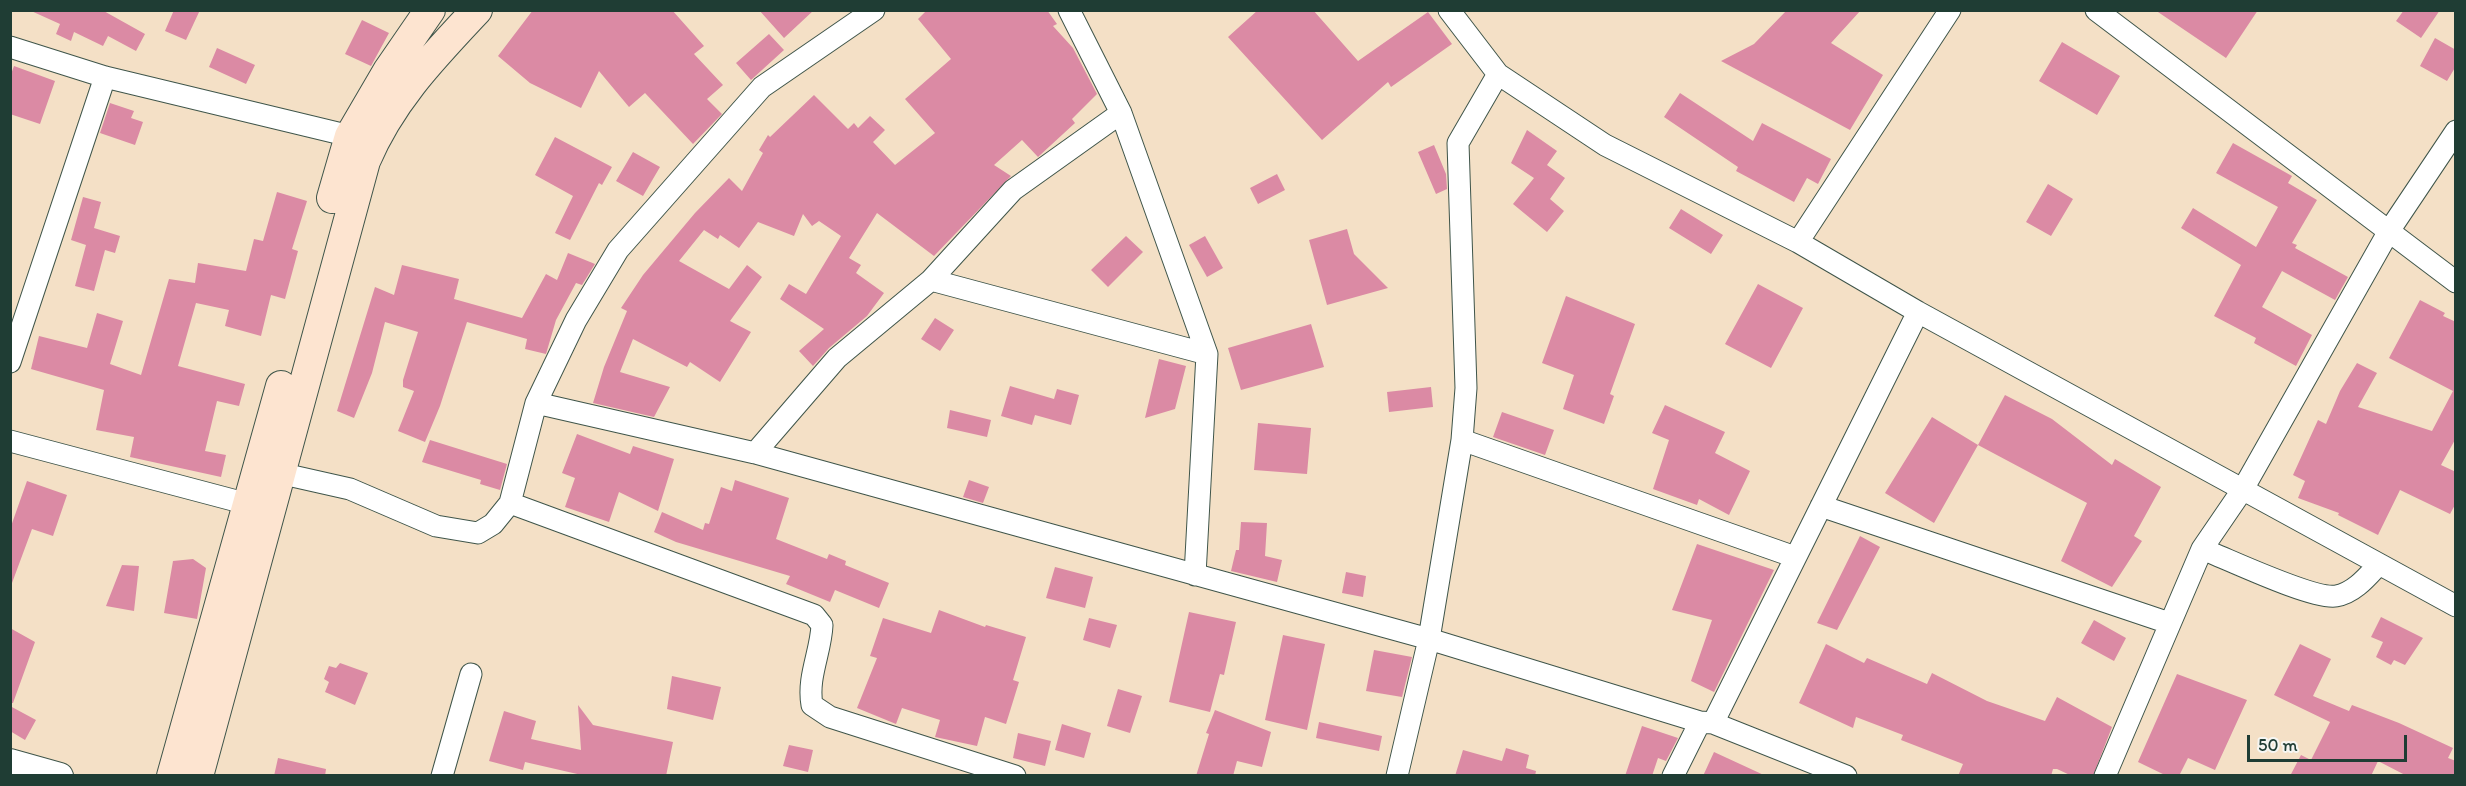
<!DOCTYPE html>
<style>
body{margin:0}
#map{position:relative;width:2466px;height:786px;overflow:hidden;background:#f4e0c6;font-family:Itim,sans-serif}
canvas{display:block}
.frame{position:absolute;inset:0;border:12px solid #1f3d34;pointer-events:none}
.scale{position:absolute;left:2247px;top:735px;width:160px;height:27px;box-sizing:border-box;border:3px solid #1f3d34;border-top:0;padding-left:8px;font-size:18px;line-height:21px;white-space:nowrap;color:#1f3d34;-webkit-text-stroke:4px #f6f6f2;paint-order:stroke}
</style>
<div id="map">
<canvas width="2466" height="786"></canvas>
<div class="frame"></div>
<div class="scale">50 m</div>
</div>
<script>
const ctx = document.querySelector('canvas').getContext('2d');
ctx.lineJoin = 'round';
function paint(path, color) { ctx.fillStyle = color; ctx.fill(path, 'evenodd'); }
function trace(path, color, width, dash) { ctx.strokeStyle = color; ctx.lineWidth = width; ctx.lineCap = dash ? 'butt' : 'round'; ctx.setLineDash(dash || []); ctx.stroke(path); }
paint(new Path2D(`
 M29 10H102L145 34 136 51 108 36 103 46 74 32 71 41 56 34 60 24Z
 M174 10H200L186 40 165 31Z
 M533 10H672L704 46 694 54 723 85 707 99 722 114 693 144 645 93 629 107 599 71 581 108 530 83 498 56Z
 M759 10H814L784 38Z
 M927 10H1047L1057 24 1053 26 1073 48 1097 94 1072 119 1075 123 1038 157 1022 140 994 165 1011 176 934 256 877 213 849 258 861 265 856 273 884 293 867 316 829 348 813 366 799 351 824 329 780 299 789 284 806 294 841 236 819 221 812 226 803 214 794 236 758 222 739 248 720 235 718 239 704 230 679 261 729 289 747 265 762 277 730 321 751 332 720 382 690 362 687 367 633 339 620 372 670 387 654 417 593 403 604 367 627 311 621 308 643 275 695 213 729 178 742 191 763 153 759 150 768 135 770 137 814 95 848 129 854 123 858 128 870 116 885 130 873 142 895 165 935 133 905 99 951 59 918 19Z
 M1258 10H1313L1358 61 1428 12 1452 44 1391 87 1388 82 1322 140 1228 37Z
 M1787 10H1861L1831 43 1883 75 1850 130 1721 61 1754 44Z
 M2155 10H2258L2226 58Z
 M2404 10H2440L2421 38 2396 21Z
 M362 20 389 33 371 66 345 54Z
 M769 34 784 50 751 80 736 63Z
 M2435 38 2456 50V66L2447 81 2420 66Z
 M2062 42 2120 76 2097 115 2039 81Z
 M217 48 255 65 246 84 209 67Z
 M14 66 55 81 40 124 10 114V77Z
 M1680 93 1753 141 1762 123 1831 159 1818 184 1807 178 1794 202 1736 171 1738 167 1664 117Z
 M110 103 134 111 131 118 143 122 135 145 100 133Z
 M1527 130 1557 151 1547 165 1565 178 1550 199 1564 211 1547 232 1513 204 1534 178 1511 163Z
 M555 137 612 167 602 185 599 183 570 240 555 233 573 196 535 175Z
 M2233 143 2292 176 2288 183 2317 200 2292 243 2297 245 2295 248 2348 277 2335 300 2282 271 2262 307 2312 335 2296 366 2254 343 2256 338 2214 316 2241 265 2181 228 2193 208 2256 247 2278 207 2216 173Z
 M1434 145 1446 174 1447 189 1436 194 1418 152Z
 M633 152 660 167 643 196 616 181Z
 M1277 174 1285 190 1258 204 1250 188Z
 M2048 184 2073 199 2051 236 2026 222Z
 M277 192 307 201 292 249 298 251 285 299 271 295 261 336 225 326 229 310 196 303 178 366 245 384 239 406 217 401 205 451 226 455 221 477 130 457 134 437 96 430 104 390 31 369 39 336 87 348 97 313 123 321 110 364 141 375 169 279 195 283 198 263 246 271 254 239 263 241Z
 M83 197 101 202 94 228 120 236 115 253 105 250 94 291 75 286 86 245 71 240Z
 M1681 209 1723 235 1711 254 1669 228Z
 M1347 229 1354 254 1388 288 1327 305 1309 240Z
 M1126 236 1143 252 1108 287 1091 270Z
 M1205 236 1223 268 1207 277 1189 245Z
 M568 253 595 264 582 285 576 283 556 320 546 354 525 349 527 339 467 322 440 406 425 442 398 431 414 391 403 387V380L418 332 385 322 372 373 354 418 337 411 375 287 394 295 402 265 459 279 454 299 522 318 546 274 557 280Z
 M1758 284 1803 308 1771 368 1725 344Z
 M1566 296 1635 324 1610 394 1614 396 1604 424 1563 409 1574 375 1542 363Z
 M2420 300 2445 313 2443 316 2456 322V438L2441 465 2456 472V503L2450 514 2400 490 2378 535 2338 515 2339 513 2298 498 2305 481 2293 475 2318 420 2326 424 2340 391 2357 363 2377 373 2358 407 2432 431 2453 391 2389 358Z
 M935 318 954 330 940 351 921 339Z
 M1311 324 1324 367 1241 390 1228 348Z
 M1159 359 1186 366 1175 409 1145 418Z
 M1010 386 1054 399 1057 389 1079 395 1071 425 1035 415 1032 425 1001 416Z
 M1431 387 1433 407 1389 412 1387 392Z
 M2005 395 2052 419 2112 465 2115 459 2161 487 2134 536 2142 541 2112 587 2061 561 2087 503 1978 445Z
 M1665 405 1725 432 1715 453 1750 471 1729 515 1699 499 1697 505 1653 489 1669 440 1652 433Z
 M950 410 991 420 987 437 947 428Z
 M1502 412 1554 430 1545 455 1493 437Z
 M1932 417 1978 445 1934 523 1885 493Z
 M1258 423 1311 428 1307 474 1254 470Z
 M577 434 630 454 633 446 674 459 658 511 619 492 609 522 565 507 575 478 562 473Z
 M430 440 507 464 500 490 480 484 481 480 422 462Z
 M735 480 789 498 776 539 827 559 829 554 846 561 845 565 889 583 879 608 835 590 830 602 786 584 790 576 676 542 654 532 662 512 703 530 705 523 709 524 721 487 732 491Z
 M969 480 989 487 983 503 963 497Z
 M27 481 67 495 53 536 32 529 12 583 10 529Z
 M1241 522 1267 523 1265 556 1282 560 1277 582 1231 571 1236 550H1239Z
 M1860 536 1880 547 1837 630 1817 623Z
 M1697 544 1774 570 1714 692 1691 681 1712 620 1672 610Z
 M193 559 206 568 197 619 164 613 173 561Z
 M122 565 139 566 134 611 106 606Z
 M1055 567 1093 577 1085 608 1046 598Z
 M1346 572 1366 576 1363 597 1342 593Z
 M939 610 985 627 986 625 1026 637 1013 680 1019 682 1006 724 985 717 977 746 935 737 940 720 902 708 896 724 857 708 877 658 870 656 883 618 931 633Z
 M1189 612 1236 622 1224 675 1220 674 1210 712 1169 702Z
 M2381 617 2423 638 2405 665 2394 660 2391 665 2376 657 2383 642 2371 637Z
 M1089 618 1117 625 1110 648 1083 640Z
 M2094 620 2126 638 2114 661 2081 643Z
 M10 628 35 642 13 703H10Z
 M1283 635 1325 644 1307 730 1265 720Z
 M1826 644 1864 663 1867 658 1927 684 1932 673 1987 701 2045 721 2057 697 2112 727 2093 776H2072L2057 769H2053L2051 776H1958L1963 764 1901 740 1903 735 1856 717 1853 728 1799 703Z
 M2300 644 2331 659 2313 696 2349 711 2352 705 2399 723 2453 748 2448 758 2456 761V776H2407L2378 761 2371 776H2290L2301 755 2311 760 2330 722 2274 695Z
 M1374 650 1412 657 1402 697 1366 691Z
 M340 663 368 673 355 705 325 692 329 682 324 679 329 666 336 668Z
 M2177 674 2247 700 2215 770 2188 758 2179 776H2167L2138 762Z
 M672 676 721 687 713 720 667 709Z
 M1118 689 1142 696 1130 733 1107 726Z
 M578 705 593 725 673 742 666 776H586L525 762 523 770 489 761 504 711 536 721 531 739 581 750Z
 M10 706 36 720 25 740 10 731Z
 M1215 710 1271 732 1262 767 1237 761 1233 776H1196L1209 734 1206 733Z
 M1319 722 1382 736 1379 751 1316 738Z
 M1062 724 1091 733 1084 758 1055 750Z
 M1642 726 1678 738 1666 761 1658 758 1652 776H1625Z
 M1018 733 1051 741 1045 766 1013 758Z
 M789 745 813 750 808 772 783 766Z
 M1506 748 1529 755 1526 768 1536 771 1535 776H1455L1463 750 1502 761Z
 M1714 752 1766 776H1703Z
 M278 758 326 769 325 776H274Z`), '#db8aa4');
const minor = new Path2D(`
 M1069 10 1121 113 1207 354 1195 575
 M1449 10 1498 74 1605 145 1798 242 1918 312 2456 606
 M2096 10 2456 282
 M10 47 105 77 350 136
 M1798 242 1950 10
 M931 280 1207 354
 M10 362 105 77
 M536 403 755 453 1429 639 1700 722 1713 723 1846 776
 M1462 440 1795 557
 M10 441 248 504
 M755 453 837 358 931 280 1013 190 1121 113
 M279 473 350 489 436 526 478 533 493 524 510 503 536 403 576 320 618 250 762 87 874 10
 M510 503 814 615 822 625C821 652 807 677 812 705L830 717 1015 776
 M1821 506 2169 623
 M2202 549C2228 559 2313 600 2336 596 2354 593 2367 577 2379 564
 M1713 723 1918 312
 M442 776 471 674
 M1397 776 1429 639 1462 440 1466 388 1458 143 1498 74
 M1673 776 1700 722
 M2105 776 2202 549 2243 489 2389 231 2456 131`);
const tertiary = new Path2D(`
 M10 762 60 776`);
const secondary = new Path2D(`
 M332 198 350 136 388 71 430 10
 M172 776 281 386
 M198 776 365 161C391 100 432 58 477 10`);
trace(minor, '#3f554a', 23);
trace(tertiary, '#3f554a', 28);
trace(secondary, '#3f554a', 32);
trace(minor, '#fff', 21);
trace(tertiary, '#fff', 26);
trace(secondary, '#fde4d0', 30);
</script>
